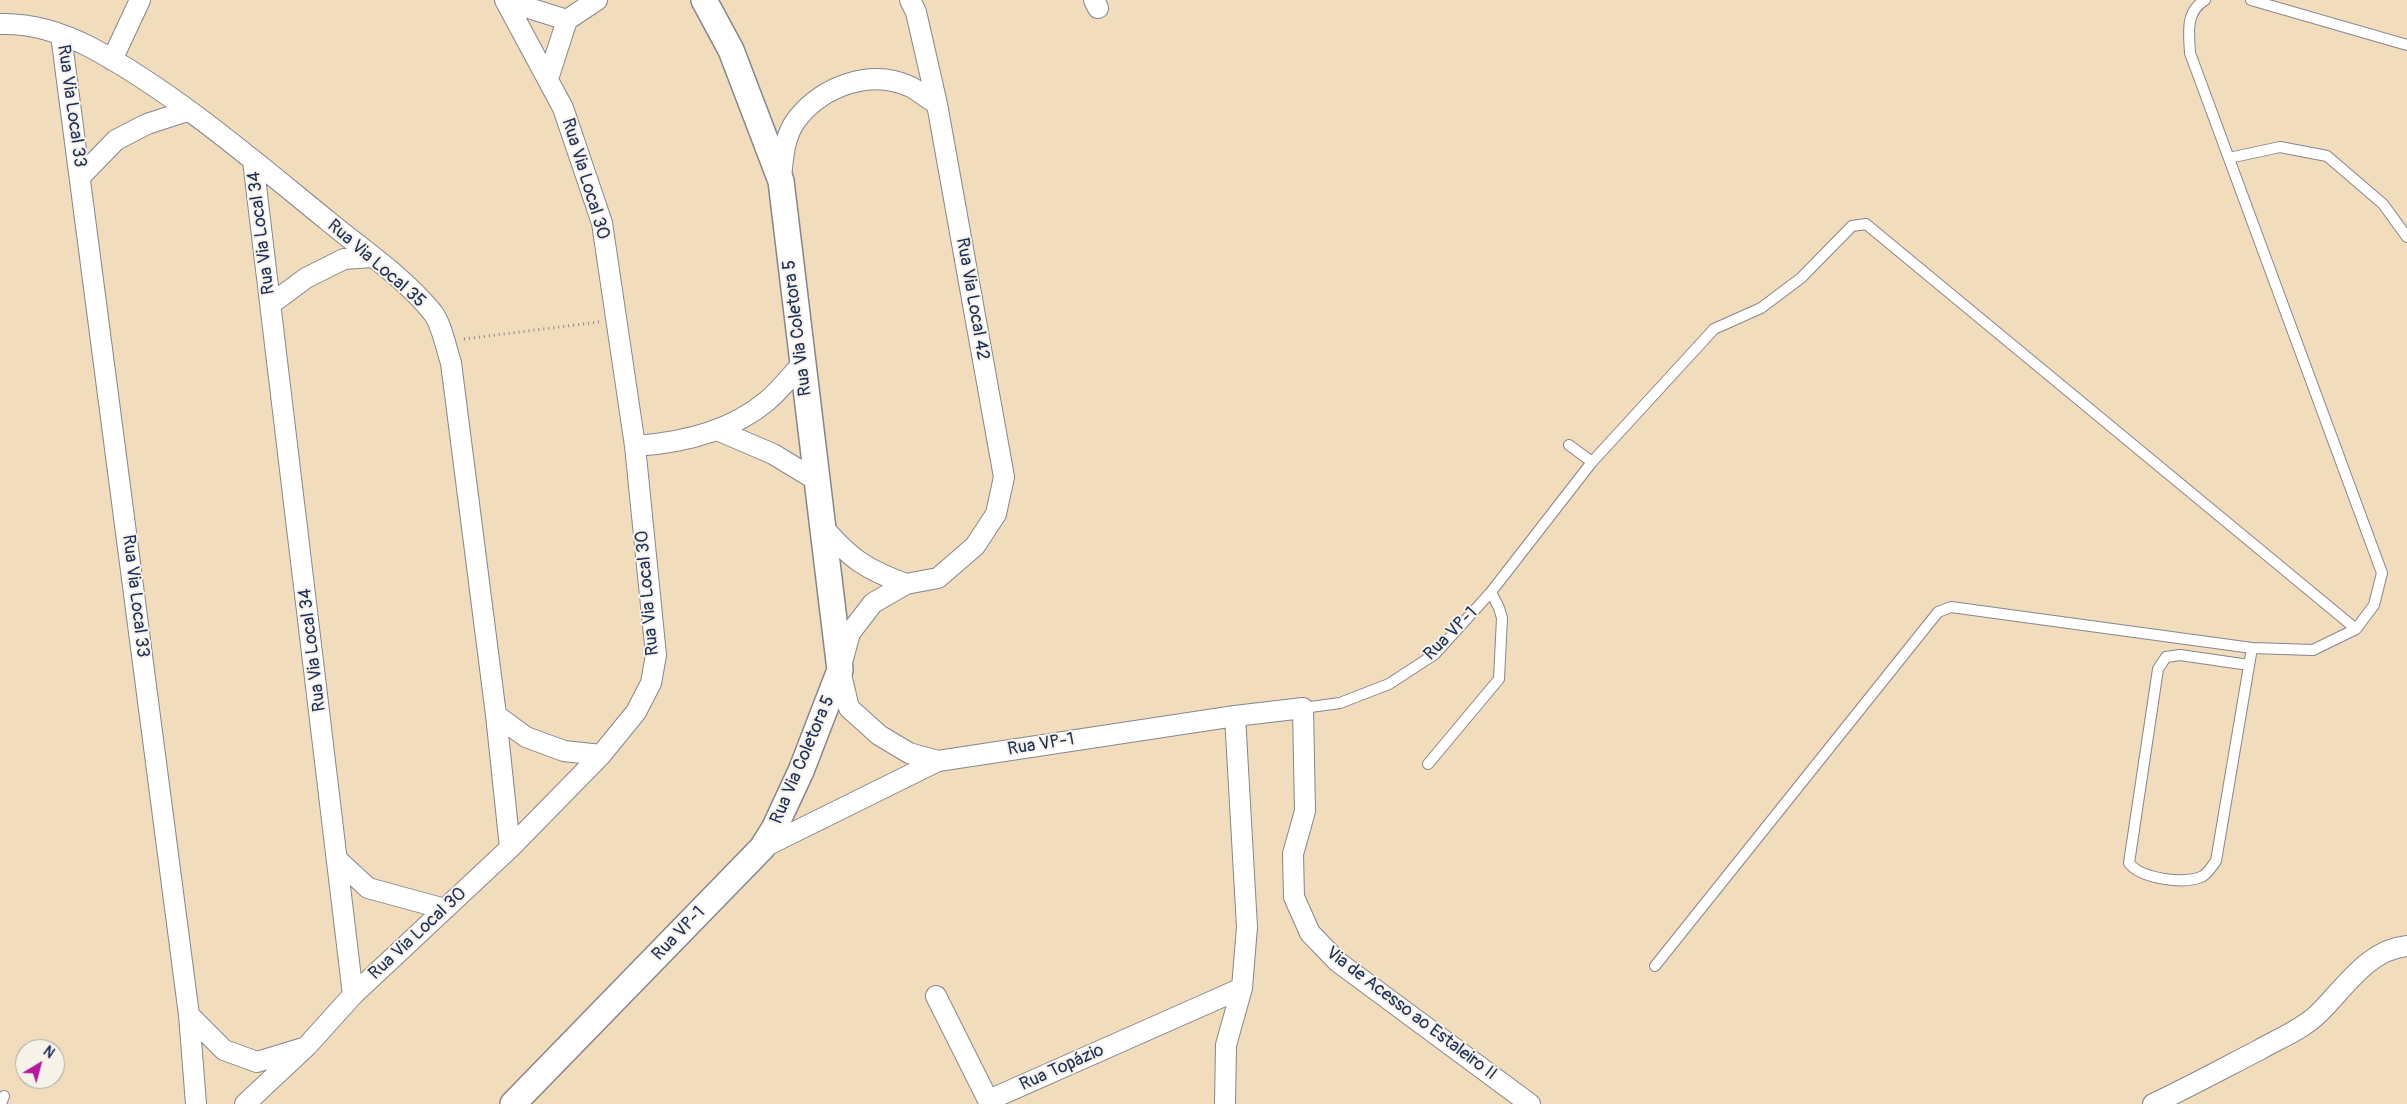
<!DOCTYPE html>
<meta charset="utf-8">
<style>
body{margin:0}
#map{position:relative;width:2407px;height:1104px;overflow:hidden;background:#f1dcbc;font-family:Pangolin,sans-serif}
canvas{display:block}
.north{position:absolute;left:15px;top:1039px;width:50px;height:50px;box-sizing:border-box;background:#f7f3e8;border:1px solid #9fa5b1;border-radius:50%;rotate:37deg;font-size:14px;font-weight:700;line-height:20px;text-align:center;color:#1b2f5e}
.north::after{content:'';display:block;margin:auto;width:18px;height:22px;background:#b5179e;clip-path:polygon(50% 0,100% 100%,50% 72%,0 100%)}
</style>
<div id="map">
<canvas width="2407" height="1104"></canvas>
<div class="north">N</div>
</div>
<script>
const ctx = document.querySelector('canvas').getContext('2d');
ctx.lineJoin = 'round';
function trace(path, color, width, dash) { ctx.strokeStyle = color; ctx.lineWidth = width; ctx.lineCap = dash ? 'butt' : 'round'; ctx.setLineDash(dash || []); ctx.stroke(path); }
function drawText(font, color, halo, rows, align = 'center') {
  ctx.font = font + ' Pangolin,sans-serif'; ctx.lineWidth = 4; ctx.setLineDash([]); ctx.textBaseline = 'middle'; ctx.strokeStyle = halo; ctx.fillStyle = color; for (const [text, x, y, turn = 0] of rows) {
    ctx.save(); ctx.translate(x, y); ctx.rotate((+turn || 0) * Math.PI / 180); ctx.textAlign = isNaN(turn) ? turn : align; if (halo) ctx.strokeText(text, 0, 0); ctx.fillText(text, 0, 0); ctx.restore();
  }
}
const service = new Path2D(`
 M2251 0 2407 45
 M2229 158 2280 147 2327 156 2383 204 2407 237
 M1569 445 1592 462
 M2249 665 2180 655 2166 657 2158 669 2129 863C2141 879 2186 885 2203 876 2208 873 2212 866 2216 861L2252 648
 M1303 708 1340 703 1389 684 1435 654 1491 592 1592 462 1714 329 1761 308 1801 278 1852 226 1866 224 2356 629
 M1428 764 1499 679 1502 618 1499 608 1491 592
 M1655 966 1938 612 1951 607 2252 648 2313 650 2356 629 2374 605 2382 573 2190 53C2189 33 2185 12 2205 0
 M1 1104 4 1096`);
const minor = new Path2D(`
 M910 0 916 12 937 104 1004 477 996 514 975 546 938 578 906 584 873 603 850 633 840 670 849 708 879 735 909 753 938 761
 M1094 0 1098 8
 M506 1 567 20 597 0
 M0 24C31 23 63 33 90 47 174 92 254 161 328 221 363 250 404 277 433 313 442 325 446 348 451 363L496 715 510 848
 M61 35 189 1015 196 1104
 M112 60 140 0
 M548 79 567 20
 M253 161 353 995
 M80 177 116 140 147 124 187 111
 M781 178C783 158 784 136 797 119 823 86 871 68 911 87 920 92 928 99 937 104
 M271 304 306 278 344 259 372 257
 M717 430 773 454 816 480
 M635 446C681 443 730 432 767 401 779 391 790 377 801 365
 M822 526C851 559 865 569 906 584
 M496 715 526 737 564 751 601 755
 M762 848 938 761 1235 716 1303 708 1305 811 1293 854 1294 897 1310 933 1338 962 1530 1104
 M339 861 368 888 445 909
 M936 996 990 1104
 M189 1015 224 1050 257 1062 303 1048
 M989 1100 1242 988
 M245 1104 307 1046 353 995 510 848 601 755 636 712 651 683 656 655 635 446 602 223 563 108 505 0
 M1225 1104 1226 1045 1242 988 1247 927 1235 716
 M2153 1104C2189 1087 2224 1068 2259 1050 2278 1039 2303 1029 2318 1014 2345 988 2367 950 2407 946`);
const tertiary = new Path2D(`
 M513 1104 762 848 774 829 801 771 840 670 781 181 731 50 704 0`);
trace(service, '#86868d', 12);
trace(minor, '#86868d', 22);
trace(tertiary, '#86868d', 28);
trace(new Path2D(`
 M464 339 599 322`), '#86868d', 3, [1, 4]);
trace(service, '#fff', 10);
trace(minor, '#fff', 20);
trace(tertiary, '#fff', 25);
drawText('18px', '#1b2f5e', '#f7f3e8', [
 ["Rua Via Local 33",71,106,82],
 ["Rua Via Local 30",585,179,73],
 ["Rua Via Local 34",262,233,-97],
 ["Rua Via Local 35",376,264,41],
 ["Rua Via Local 42",972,299,80],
 ["Rua Via Coletora 5",798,328,-97],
 ["Rua Via Local 30",648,593,-95],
 ["Rua Via Local 33",135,596,83],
 ["Rua VP-1",1451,634,-45],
 ["Rua Via Local 34",313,650,-97],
 ["Rua VP-1",1041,745,-9],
 ["Rua Via Coletora 5",803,760,-67],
 ["Rua Via Local 30",418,934,-43],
 ["Rua VP-1",679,934,-46],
 ["Via de Acesso ao Estaleiro II",1411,1014,37],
 ["Rua Topázio",1062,1068,-24]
]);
</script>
